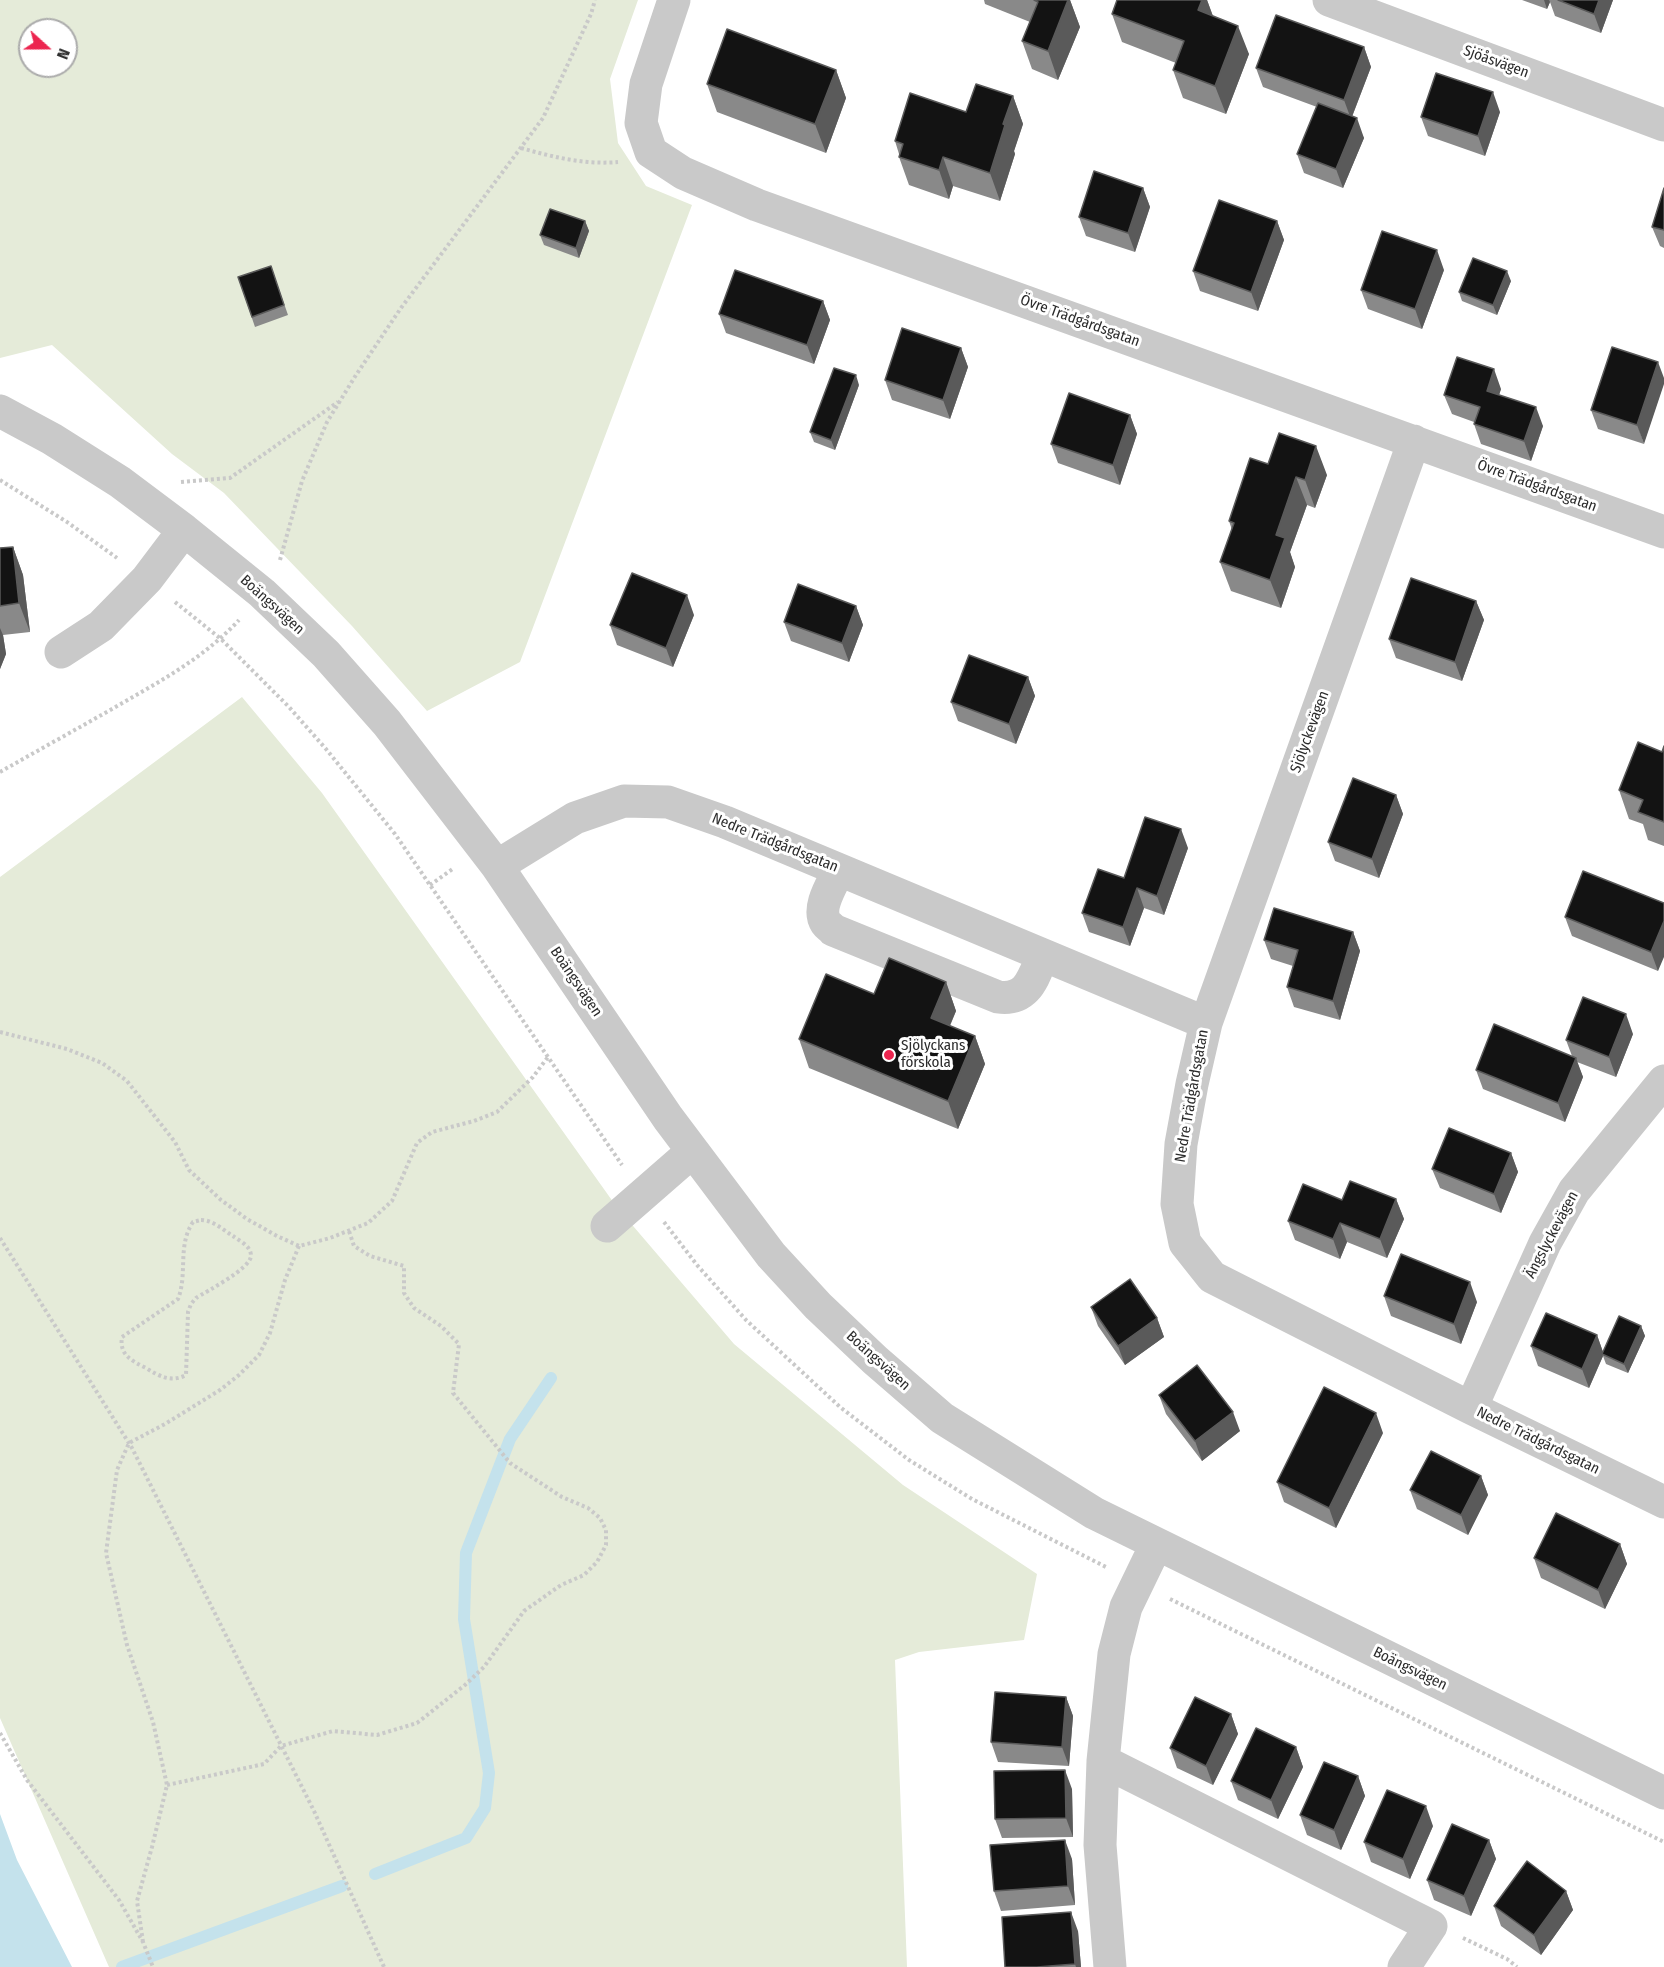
<!DOCTYPE html>
<meta charset="utf-8">
<style>
body{margin:0}
#map{position:relative;width:1664px;height:1967px;overflow:hidden;background:#fff;font-family:"Fira Sans Condensed",sans-serif}
canvas{display:block}
.north{position:absolute;left:18px;top:18px;width:60px;height:60px;box-sizing:border-box;background:#fff;border:2px solid #ababab;border-radius:50%;rotate:111deg;font-size:16px;font-weight:700;line-height:24px;text-align:center;color:#2c2c2c}
.north::after{content:'';display:block;margin:auto;width:21px;height:27px;background:#ec254f;clip-path:polygon(50% 0,100% 100%,50% 72%,0 100%)}
</style>
<div id="map">
<canvas width="1664" height="1967"></canvas>
<div class="north">N</div>
</div>
<script>
const ctx = document.querySelector('canvas').getContext('2d');
ctx.lineJoin = 'round';
function paint(path, color) { ctx.fillStyle = color; ctx.fill(path, 'evenodd'); }
function trace(path, color, width, dash) { ctx.strokeStyle = color; ctx.lineWidth = width; ctx.lineCap = dash ? 'butt' : 'round'; ctx.setLineDash(dash || []); ctx.stroke(path); }
function drawText(font, color, halo, rows, align = 'center') {
  ctx.font = font + ' "Fira Sans Condensed",sans-serif'; ctx.lineWidth = 6; ctx.setLineDash([]); ctx.textBaseline = 'middle'; ctx.strokeStyle = halo; ctx.fillStyle = color; for (const [text, x, y, turn = 0] of rows) {
    ctx.save(); ctx.translate(x, y); ctx.rotate((+turn || 0) * Math.PI / 180); ctx.textAlign = isNaN(turn) ? turn : align; if (halo) ctx.strokeText(text, 0, 0); ctx.fillText(text, 0, 0); ctx.restore();
  }
}
paint(new Path2D(`
 M0 0H638L610 79 618 143 646 186 692 205 520 662 427 711 352 626 224 493 172 454 52 345 0 358ZM30 30H66V66H30Z
 M242 697 322 793 616 1206 734 1344 903 1485 1037 1574 1024 1640 919 1652 895 1660 907 1967H109L0 1718V877Z`), '#e5ebd9');
paint(new Path2D(`
 M0 1814 17 1860 72 1967H0Z`), '#c4e2ec');
trace(new Path2D(`
 M375 1874 466 1838 485 1808 489 1773 464 1619 466 1553 510 1439 551 1378
 M122 1967 342 1886`), '#c4e2ec', 12);
trace(new Path2D(`
 M521 148C553 157 585 165 618 162
 M0 480 67 522 117 558
 M181 482 230 478 338 402
 M280 560 302 481 327 422 356 375 401 308 543 118 591 14 595 0
 M175 602 221 639 289 707 326 749 395 834 622 1165
 M0 772C37 751 75 730 112 709 157 683 203 659 239 620
 M430 885 454 868
 M0 1032 67 1049 102 1063 127 1081 175 1142 189 1170 221 1200 247 1219 277 1236 299 1246 330 1238 368 1223 392 1201 417 1143 432 1132 474 1121 497 1112 533 1077 548 1057
 M201 1220C213 1220 223 1230 233 1236 240 1241 251 1246 251 1256 250 1269 207 1291 196 1298L191 1304 188 1312 186 1375C171 1383 159 1376 146 1368 132 1361 119 1355 122 1337L178 1299C188 1273 177 1246 193 1222Z
 M664 1222 697 1265 746 1320 840 1407 909 1460 972 1499 1106 1567
 M0 1238 132 1448 314 1811 384 1967
 M1170 1599 1664 1842
 M0 1733 27 1780 119 1900 143 1942 153 1967
 M167 1785 264 1764 281 1746 333 1731 377 1735 417 1723 465 1685 484 1667 524 1611 561 1585 584 1575 597 1562 606 1545V1530L600 1518 588 1508 562 1497 510 1463 453 1393 459 1344 441 1326 414 1308 404 1293V1266L370 1256 354 1246 349 1231
 M1463 1938 1507 1959 1517 1967
 M143 1942 137 1901 152 1847 167 1785 153 1722 127 1645 106 1553 117 1470 129 1443 165 1424 220 1390 239 1375 259 1355 270 1333 285 1280 299 1246`), '#c9c9c9', 4, [3, 3]);
trace(new Path2D(`
 M674 0 646 84 641 123 651 152 683 173 757 205 1664 532
 M1329 0 1664 125
 M0 411 52 439 120 482 184 530 262 593 326 654 387 723 497 866 668 1118 771 1255 818 1306 875 1360 942 1418 1094 1513 1664 1793
 M61 652 101 626 147 579 184 530
 M497 866 575 818 624 801 668 802 725 822 1206 1023 1192 1084 1181 1144 1177 1204 1185 1243 1212 1277 1471 1408 1664 1502
 M839 870C833 883 816 908 826 923 828 926 831 927 833 930L998 997C1028 1001 1033 978 1043 955
 M1206 1023 1414 441
 M607 1226 693 1151
 M1471 1408 1545 1243 1574 1191 1664 1081
 M1103 1761 1431 1926 1404 1967
 M1110 1967 1100 1845 1103 1761 1114 1654 1126 1607 1156 1545`), '#c9c9c9', 33);
paint(new Path2D(`
 M984 0H1070L1080 27 1058 80 1032 69 1022 41 1030 22 985 4Z
 M1117 0H1207L1213 16 1249 54 1226 114 1183 98 1173 70 1176 63 1122 42 1112 14Z
 M1522 0H1613L1601 33 1555 16 1550 2 1547 9Z
 M1364 47 1371 67 1352 117 1364 138 1343 188 1304 173 1297 154 1317 107 1263 87 1256 68Z
 M836 70 846 98 826 153 717 112 707 84Z
 M1013 96 1023 124 1014 151 1015 154 1000 201 953 186 949 199 909 185 899 157V154L895 141 966 112Z
 M1500 112 1485 156 1428 136 1421 117Z
 M1143 188 1150 207 1135 252 1086 236 1079 217Z
 M1664 188V248L1660 246 1652 227Z
 M585 221 589 231 579 258 544 245 540 235Z
 M1277 221 1284 240 1258 311 1200 291 1193 271Z
 M271 266 288 315 255 327 238 277Z
 M1444 270 1422 329 1368 309 1361 290Z
 M1511 281 1497 315 1462 301 1459 292Z
 M823 301 830 320 814 364 726 333 719 314Z
 M1612 347 1644 444 1598 429 1591 410Z
 M961 348 968 367 950 419 892 400 885 380Z
 M859 385 835 450 814 442 810 432Z
 M1501 389 1499 395 1543 426 1531 461 1481 444 1474 424V422L1452 414 1444 395Z
 M1130 415 1137 434 1120 485 1058 463 1051 444Z
 M1268 464 1327 475 1315 508 1307 505 1290 552 1295 567 1281 608 1231 591 1220 562 1232 530 1229 521Z
 M13 547 23 575 30 632 3 635 6 654 0 669V548Z
 M1476 601 1484 620 1462 681 1396 658 1389 639Z
 M856 606 863 625 849 662 791 641 784 622Z
 M694 615 673 667 617 645 610 625Z
 M1028 677 1035 696 1016 744 958 721 951 702Z
 M1664 746V846L1648 840 1643 824 1629 819 1619 790 1662 752Z
 M1396 795 1403 814 1379 878 1335 861 1328 842Z
 M1188 848 1164 915 1144 908 1130 946 1089 932 1082 913 1124 878Z
 M1664 903 1658 971 1572 936 1565 917Z
 M1353 932 1360 951 1340 1020 1294 1007 1287 987 1293 966 1271 959 1264 940Z
 M946 982 956 1011 950 1026 975 1036 985 1064 958 1129 809 1068 799 1039 874 994Z
 M1633 1034 1616 1077 1577 1062 1583 1077 1565 1122 1483 1089 1476 1070 1572 1056 1566 1040Z
 M1511 1153 1518 1172 1501 1213 1440 1188 1432 1169Z
 M1396 1199 1404 1219 1387 1258 1347 1242 1340 1259 1295 1240 1288 1221 1342 1200Z
 M1384 1296 1477 1302 1461 1344 1391 1316Z
 M1091 1307 1157 1318 1164 1337 1125 1365 1098 1326Z
 M1641 1326 1645 1336 1628 1373 1606 1364 1603 1356 1589 1388 1538 1366 1531 1346 1597 1335 1603 1352Z
 M1159 1395 1240 1431 1202 1461 1166 1414Z
 M1383 1433 1336 1528 1284 1502 1277 1482Z
 M1481 1476 1488 1495 1468 1535 1417 1509 1410 1490Z
 M1620 1544 1627 1564 1605 1609 1541 1578 1534 1558Z
 M1066 1697 1073 1716 1069 1766 998 1762 991 1742Z
 M1231 1714 1238 1734 1213 1785 1177 1768 1170 1748Z
 M1296 1747 1303 1767 1278 1819 1238 1800 1231 1781Z
 M1358 1776 1365 1796 1341 1850 1307 1835 1300 1815Z
 M1072 1789 1073 1837 1002 1838 995 1819Z
 M1433 1826 1410 1879 1371 1862 1364 1842Z
 M1489 1840 1496 1859 1471 1916 1434 1900 1427 1880Z
 M1072 1859 1075 1905 1001 1911 994 1891Z
 M1566 1891 1573 1910 1541 1955 1501 1926 1494 1906Z
 M1078 1931 1081 1967H1005Z`), '#898989');
paint(new Path2D(`
 M1055 0H1070L1080 27 1058 80 1048 51Z
 M1202 0H1207L1215 22 1198 10Z
 M1544 0H1549L1550 2 1547 9Z
 M1599 0H1613L1601 33 1594 14Z
 M1238 26 1249 54 1226 114 1215 86Z
 M1364 47 1371 67 1351 119 1344 100Z
 M836 70 846 98 826 153 815 124Z
 M1493 92 1500 112 1485 156 1478 136Z
 M1013 96 1023 124 1014 151 1015 154 1000 201 990 173 1003 124Z
 M1357 118 1364 138 1343 188 1336 169Z
 M943 157 953 186 949 199 939 170Z
 M1143 188 1150 207 1135 252 1128 233Z
 M585 221 589 231 579 258 576 248Z
 M1277 221 1284 240 1258 311 1251 292Z
 M1437 250 1444 270 1422 329 1415 309Z
 M1507 271 1511 281 1497 315 1493 305Z
 M823 301 830 320 814 364 807 345Z
 M961 348 968 367 950 419 943 400Z
 M1658 362 1664 378V384L1644 444 1637 425Z
 M1494 369 1501 389 1494 410 1487 391Z
 M856 375 859 385 835 450 831 440Z
 M1536 407 1543 426 1531 461 1524 441Z
 M1130 415 1137 434 1120 485 1113 465Z
 M1316 446 1327 475 1315 508 1305 480Z
 M1296 477 1307 505 1290 552 1295 567 1281 608 1270 580 1276 535Z
 M13 547 23 575 30 632 19 603Z
 M687 595 694 615 673 667 666 648Z
 M1476 601 1484 620 1462 681 1455 662Z
 M856 606 863 625 849 662 842 643Z
 M0 628 3 635 6 654 0 669Z
 M1028 677 1035 696 1016 744 1009 724Z
 M1396 795 1403 814 1379 878 1372 859Z
 M1181 829 1188 848 1164 915 1157 896Z
 M1137 888 1144 908 1130 946 1123 927Z
 M1664 921V957L1658 971 1651 952Z
 M1353 932 1360 951 1340 1020 1333 1001Z
 M946 982 956 1011 941 1046 931 1018Z
 M1626 1014 1633 1034 1616 1077 1609 1057Z
 M975 1036 985 1064 958 1129 948 1101Z
 M1576 1058 1583 1077 1565 1122 1558 1103Z
 M1511 1153 1518 1172 1501 1213 1494 1194Z
 M1396 1199 1404 1219 1387 1258 1380 1239Z
 M1340 1223 1347 1242 1340 1259 1333 1239Z
 M1470 1282 1477 1302 1461 1344 1454 1324Z
 M1157 1318 1164 1337 1125 1365 1118 1346Z
 M1641 1326 1645 1336 1628 1373 1624 1364Z
 M1597 1335 1604 1355 1602 1354 1603 1356 1589 1388 1582 1369Z
 M1233 1412 1240 1431 1202 1461 1195 1441Z
 M1376 1413 1383 1433 1336 1528 1329 1508Z
 M1481 1476 1488 1495 1468 1535 1461 1515Z
 M1620 1544 1627 1564 1605 1609 1598 1590Z
 M1066 1697 1073 1716 1069 1766 1062 1747Z
 M1231 1714 1238 1734 1213 1785 1206 1766Z
 M1296 1747 1303 1767 1278 1819 1271 1800Z
 M1065 1770 1072 1789 1073 1837 1066 1818Z
 M1358 1776 1365 1796 1341 1850 1334 1830Z
 M1426 1806 1433 1826 1410 1879 1403 1859Z
 M1065 1840 1072 1859 1075 1905 1068 1886Z
 M1489 1840 1496 1859 1471 1916 1464 1896Z
 M1566 1891 1573 1910 1541 1955 1534 1935Z
 M1071 1912 1078 1931 1081 1967H1076L1075 1964Z`), '#5a5a5a');
const building = new Path2D(`
 M1034 0H1068L1048 51 1022 41 1038 2Z
 M1117 0H1202L1198 10 1238 26 1215 86 1173 70 1184 41 1112 14Z
 M1558 0H1599L1594 14Z
 M1276 15 1364 47 1344 100 1256 68Z
 M727 29 836 70 815 124 707 84Z
 M1436 73 1493 92 1478 136 1421 117Z
 M976 84 1013 96 1003 124 1005 125 990 173 943 157 939 170 899 157 903 144 895 141 910 93 966 112Z
 M1318 103 1357 118 1336 169 1297 154Z
 M1094 171 1143 188 1128 233 1079 217Z
 M1664 188V230L1652 227Z
 M1219 200 1277 221 1251 292 1193 271Z
 M550 209 585 221 576 248 540 235Z
 M1382 231 1437 250 1415 309 1361 290Z
 M1473 258 1507 271 1493 305 1459 292Z
 M271 266 284 305 252 317 238 277Z
 M735 270 823 301 807 345 719 314Z
 M902 328 961 348 943 400 885 380Z
 M1612 347 1658 362 1637 425 1591 410Z
 M1457 357 1494 369 1487 391 1536 407 1524 441 1474 424 1480 407 1444 395Z
 M834 368 856 375 831 440 810 432Z
 M1069 393 1130 415 1113 465 1051 444Z
 M1279 433 1316 446 1305 480 1296 477 1276 535 1285 538 1270 580 1220 562 1234 523 1229 521 1250 458 1268 464Z
 M13 547 19 603 0 606V548Z
 M632 573 687 595 666 648 610 625Z
 M1411 578 1476 601 1455 662 1389 639Z
 M798 584 856 606 842 643 784 622Z
 M969 655 1028 677 1009 724 951 702Z
 M1638 742 1662 752 1664 746V822L1638 812 1643 800 1619 790Z
 M1353 778 1396 795 1372 859 1328 842Z
 M1145 817 1181 829 1157 896 1137 888 1123 927 1082 913 1098 869 1124 878Z
 M1583 871 1664 903V921L1651 952 1565 917Z
 M1274 908 1353 932 1333 1001 1287 987 1298 950 1264 940Z
 M889 958 946 982 931 1018 975 1036 948 1101 799 1039 826 974 874 994Z
 M1583 997 1626 1014 1609 1057 1566 1040Z
 M1494 1024 1576 1058 1558 1103 1476 1070Z
 M1449 1128 1511 1153 1494 1194 1432 1169Z
 M1350 1181 1396 1199 1380 1239 1340 1223 1333 1239 1288 1221 1303 1184 1342 1200Z
 M1401 1254 1470 1282 1454 1324 1384 1296Z
 M1130 1279 1157 1318 1118 1346 1091 1307Z
 M1546 1313 1597 1335 1582 1369 1531 1346Z
 M1619 1316 1641 1326 1624 1364 1602 1354Z
 M1197 1365 1233 1412 1195 1441 1159 1395Z
 M1324 1387 1376 1413 1329 1508 1277 1482Z
 M1431 1451 1481 1476 1461 1515 1410 1490Z
 M1556 1513 1620 1544 1598 1590 1534 1558Z
 M995 1692 1066 1697 1062 1747 991 1742Z
 M1195 1697 1231 1714 1206 1766 1170 1748Z
 M1256 1728 1296 1747 1271 1800 1231 1781Z
 M1324 1762 1358 1776 1334 1830 1300 1815Z
 M1065 1770 1066 1818 995 1819 994 1771Z
 M1387 1790 1426 1806 1403 1859 1364 1842Z
 M1452 1824 1489 1840 1464 1896 1427 1880Z
 M1065 1840 1068 1886 994 1891 990 1845Z
 M1527 1861 1566 1891 1534 1935 1494 1906Z
 M1071 1912 1075 1964 1037 1967H1005L1002 1917Z`);
paint(building, '#131313');
trace(building, '#5a5a5a', 1.5);
for (const [x, y, r, color] of [
 [889,1055,6,"#ec254f"]
]) { const dot = new Path2D(); dot.arc(x, y, r, 0, 2 * Math.PI); ctx.fillStyle = color; ctx.fill(dot); trace(dot, '#fff', 2); }
drawText('15px', '#2c2c2c', '#fff', [
 ["Sjöåsvägen",1496,62,20],
 ["Övre Trädgårdsgatan",1080,321,20],
 ["Övre Trädgårdsgatan",1537,486,20],
 ["Boängsvägen",272,605,42],
 ["Sjölyckevägen",1310,732,-70],
 ["Nedre Trädgårdsgatan",775,843,22],
 ["Boängsvägen",576,982,56],
 ["Nedre Trädgårdsgatan",1192,1096,-80],
 ["Ängslyckevägen",1552,1235,-62],
 ["Boängsvägen",878,1361,42],
 ["Nedre Trädgårdsgatan",1538,1441,26],
 ["Boängsvägen",1410,1669,26]
]);
drawText('15px', '#2c2c2c', '#fff', [
 ["Sjölyckans",901,1046],
 ["förskola",901,1063]
], 'left');
</script>
